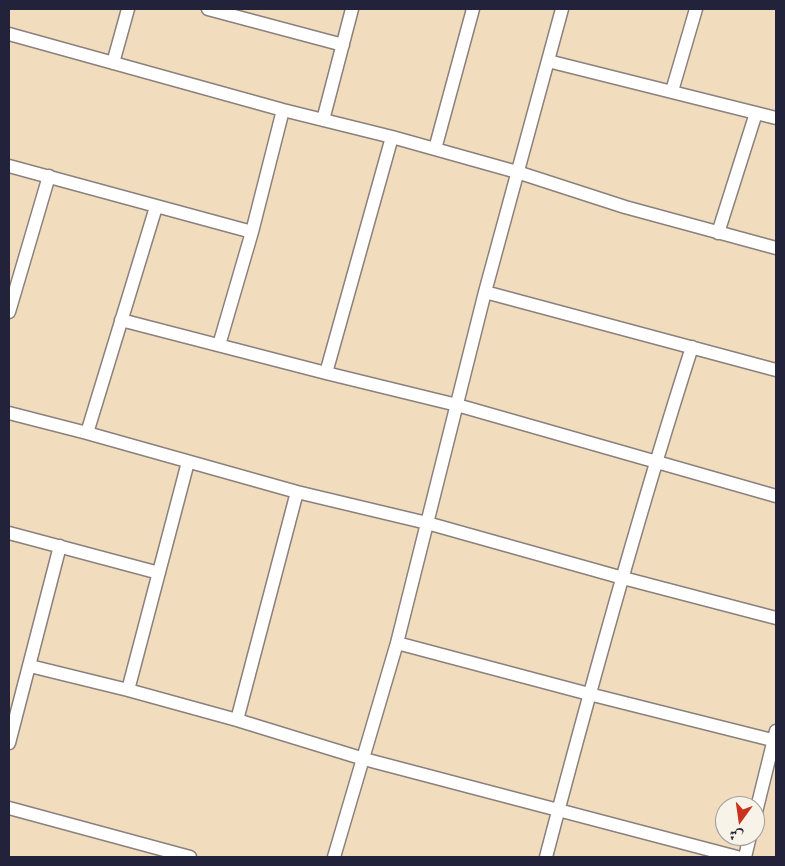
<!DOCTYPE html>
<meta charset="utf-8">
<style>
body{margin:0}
#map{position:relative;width:785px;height:866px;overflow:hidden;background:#f1ddbd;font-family:"IM FELL Double Pica",Amiri,serif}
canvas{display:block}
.frame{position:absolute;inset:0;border:10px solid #22223b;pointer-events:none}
.north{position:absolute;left:715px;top:796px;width:50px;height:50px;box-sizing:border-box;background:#f7f3e8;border:1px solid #a29fa3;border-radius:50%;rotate:194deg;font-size:14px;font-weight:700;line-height:20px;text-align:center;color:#22223b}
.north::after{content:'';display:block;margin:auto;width:18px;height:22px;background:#c8321e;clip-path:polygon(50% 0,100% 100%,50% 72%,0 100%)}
</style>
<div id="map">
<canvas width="785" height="866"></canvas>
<div class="frame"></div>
<div class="north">ش</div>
</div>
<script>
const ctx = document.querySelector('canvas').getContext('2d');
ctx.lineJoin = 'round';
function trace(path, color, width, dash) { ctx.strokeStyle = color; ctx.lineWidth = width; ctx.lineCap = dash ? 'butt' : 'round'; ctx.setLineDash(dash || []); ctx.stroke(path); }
const street = new Path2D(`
 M208 9 343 45
 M9 34 283 110 392 137 517 172 625 207 776 248
 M548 61 776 118
 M113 63 128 9
 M672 91 696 9
 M323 120 352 9
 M435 149 473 9
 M9 166 252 232
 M718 233 756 113
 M485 292 776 370
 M9 312 49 176
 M121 320 326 373 457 405 776 496
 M219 345 252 232 283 110
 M326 373 392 137
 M9 413 87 433 297 492 427 523 623 578 776 618
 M87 433 156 207
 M9 533 159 573
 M397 643 589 694 776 741
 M30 666 128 690 237 720 364 759 737 857
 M128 690 188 462
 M237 720 297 492
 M9 743 60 546
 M9 808 190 857
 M755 816 776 731
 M334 857 397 643 485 292 562 9
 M546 857C591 686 638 515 692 347
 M745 857 750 836`);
trace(street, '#8a807c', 15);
trace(street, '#fff', 12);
</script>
